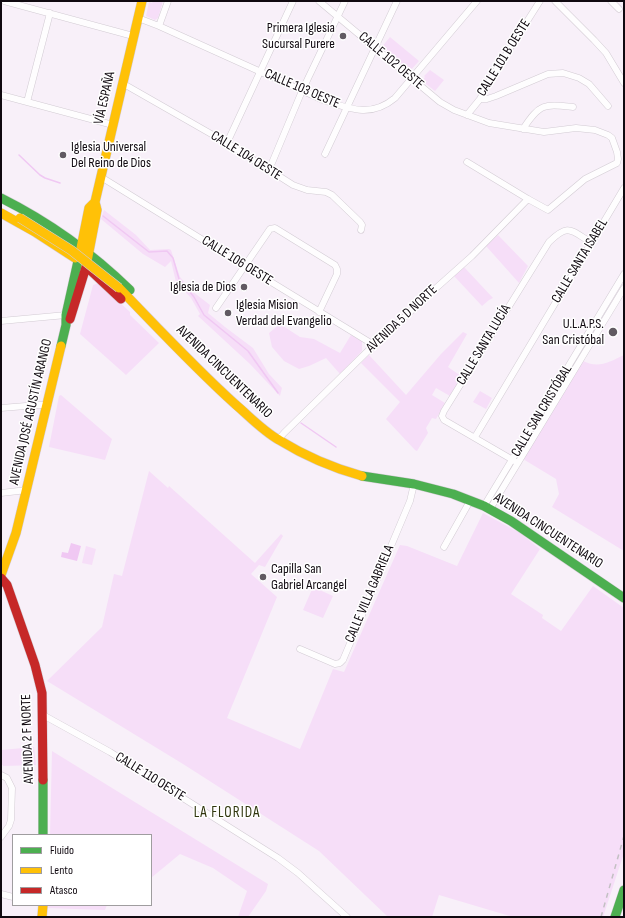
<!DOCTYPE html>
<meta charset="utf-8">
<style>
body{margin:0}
#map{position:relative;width:625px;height:918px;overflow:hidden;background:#f8f0f9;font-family:"Sofia Sans Condensed",sans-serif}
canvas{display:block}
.frame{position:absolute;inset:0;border:2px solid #100910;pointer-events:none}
.legend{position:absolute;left:12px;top:834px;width:140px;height:72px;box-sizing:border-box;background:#fff;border:1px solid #9f9d9f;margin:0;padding:5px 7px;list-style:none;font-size:12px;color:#100910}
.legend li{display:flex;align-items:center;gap:8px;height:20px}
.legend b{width:20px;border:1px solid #9f9d9f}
</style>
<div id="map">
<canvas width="625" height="918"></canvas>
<div class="frame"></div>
<ul class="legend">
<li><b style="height:5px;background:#4caf50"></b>Fluido</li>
<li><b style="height:5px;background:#ffc107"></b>Lento</li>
<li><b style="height:5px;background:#c62828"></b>Atasco</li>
</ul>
</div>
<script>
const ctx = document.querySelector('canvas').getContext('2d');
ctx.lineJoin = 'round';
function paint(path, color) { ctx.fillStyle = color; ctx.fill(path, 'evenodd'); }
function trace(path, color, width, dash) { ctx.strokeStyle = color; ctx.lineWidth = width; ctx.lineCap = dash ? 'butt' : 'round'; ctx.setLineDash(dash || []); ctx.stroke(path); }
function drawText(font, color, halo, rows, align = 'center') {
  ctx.font = font + ' "Sofia Sans Condensed",sans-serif'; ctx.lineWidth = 3; ctx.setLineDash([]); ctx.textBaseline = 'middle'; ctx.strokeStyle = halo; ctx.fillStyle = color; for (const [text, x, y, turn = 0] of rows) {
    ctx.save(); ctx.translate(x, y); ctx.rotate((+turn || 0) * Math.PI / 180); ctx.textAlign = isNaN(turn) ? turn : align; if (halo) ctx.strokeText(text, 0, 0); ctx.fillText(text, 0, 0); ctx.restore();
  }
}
paint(new Path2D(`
 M153 1H163L158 18 155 20 146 16 149 2 152 3Z
 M390 37 419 61 410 71 381 48Z
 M430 70 444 80 435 91 422 81 425 77 424 76Z
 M104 210 136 235 150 250 169 249 171 250 180 277 192 291 210 305 208 313 225 327 253 348 269 374 282 388 280 396 250 364 198 316 200 314 191 298 176 282 171 261 165 267 143 254 101 219Z
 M498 235 528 266 519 283 486 246Z
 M464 267 493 298 489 300 482 306 454 276Z
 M99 283 130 312V315L159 343 126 375 80 334 93 285Z
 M280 324 300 337 314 339 340 353 351 335 362 341V351L340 374 326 358 309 366 299 369 284 361 272 347 269 333Z
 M463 332 467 334 448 367 461 376 450 396 436 388 432 395 445 403 436 419 432 418 426 428 428 433 417 451 415 450 386 419 400 402 361 363 369 355 406 395 441 354Z
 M624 355V551L552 507 559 494 556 479 523 459 583 361C599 369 609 362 624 355Z
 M480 391 492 398 486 409 473 402Z
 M61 395 112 439 105 460 49 447 59 396Z
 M149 471 168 488 169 486 255 563 281 534 283 536 265 567 259 565 251 574 277 597 227 718 300 749 333 669 344 672 400 545 407 546 457 566 483 513 520 533 540 549 511 594 543 615 542 618 561 631 593 586 624 608V853L603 917H513L439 895 432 917H388L319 851 183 764 47 681 102 627 114 574 122 576Z
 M86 546 96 549 92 565 82 563Z
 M313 587 333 596 323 618 303 610Z
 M34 747 36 765 3 766V765H1V750Z
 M52 751 268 884 266 891 248 917H238L247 891 213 868 180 854 151 878V835H50Z
 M48 905H107L105 910 47 908Z`), '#f6def8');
paint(new Path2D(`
 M71 543 81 546 77 561 61 557 62 552 68 553Z`), '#f0c8f3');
trace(new Path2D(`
 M19 155 40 175 45 178 60 183
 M103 216 149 252 167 251 173 258 179 279 194 297 204 315 248 351 278 393
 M301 423 336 447`), '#f0c8f3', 1.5);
const street = new Path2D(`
 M4 1 133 36
 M319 1 440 102 454 110 489 123 544 132 576 128 595 130 608 135 612 138 617 152 618 159 617 163 585 179 548 210 528 199 467 162
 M555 1 594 40 606 53 624 83
 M611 1 619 9
 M138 18 159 26 323 100C350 109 371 118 395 98L477 1
 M159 26 168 1
 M122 83 227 143 293 185 307 190 326 192 332 195 360 222 362 225 361 230
 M1 95 113 125
 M480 99H487L496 96 548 74 563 73 579 78 589 84 608 106
 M27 102 50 13
 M467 115 480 99 488 83 540 1
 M523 129C540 103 544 104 573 107
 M227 143 293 1
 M325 154 397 1
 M269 170 302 91 345 1
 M101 177 245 266 374 345
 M216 308 270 229 275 228 335 265 337 269V274L319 312
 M1 321 66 315
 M1 408 38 405H48
 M475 437 624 188
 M278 440 284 433 374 345 435 289 472 256 528 199
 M518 463 444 420 442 416 444 411 549 242C569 223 570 230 592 243
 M1 493 27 490
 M484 506 624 274
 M490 509 624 288
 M444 547 470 501
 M300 649 335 664 340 663 343 660 410 501 414 484
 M43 715 110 752 278 858 298 873 347 917
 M1 775 7 778 12 788 11 820 9 826 1 837
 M1 894 13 897`);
const fast = new Path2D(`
 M1 198C47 221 93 254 130 290
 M61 346 66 325V315L78 261
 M362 476 414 484 453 494 484 506 511 521 624 598
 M43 780V835
 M615 917 624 890`);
const slow = new Path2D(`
 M1 213 35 232 75 258
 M80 253 89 208 95 202
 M86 267 97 210 95 202 142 1
 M119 288C157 327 194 367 235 404 249 416 263 431 279 440 305 456 333 468 362 476
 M1 575 16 533 61 346
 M42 917 43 905`);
const jam = new Path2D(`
 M88 268 121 299
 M70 319 86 267
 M1 578 7 585 35 665 42 693 43 780`);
trace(street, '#d2cbd3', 7);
trace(fast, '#d2cbd3', 10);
trace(slow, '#d2cbd3', 10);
trace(jam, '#d2cbd3', 10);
trace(street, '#fefdfe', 6);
trace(fast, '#4caf50', 9);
trace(slow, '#ffc107', 9);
trace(jam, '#c62828', 9);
trace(new Path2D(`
 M601 917 624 836`), '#c3c0c3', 1.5, [5, 5]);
const slowBridge = new Path2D(`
 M20 218 71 250 119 288`);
trace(slowBridge, '#d2cdd2', 10, []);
trace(slowBridge, '#ffc107', 9);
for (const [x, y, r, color] of [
 [343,36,4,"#615a62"],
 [63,155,4,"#615a62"],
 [244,287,4,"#615a62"],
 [228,313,4,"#615a62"],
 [613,332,5,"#615a62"],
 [263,577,4,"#615a62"]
]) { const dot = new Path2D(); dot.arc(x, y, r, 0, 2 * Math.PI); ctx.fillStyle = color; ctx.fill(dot); trace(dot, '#fff', 1.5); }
drawText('14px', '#100910', '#fff', [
 ["Primera Iglesia",335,28],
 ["Sucursal Purere",335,44],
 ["Iglesia Universal",71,147,"left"],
 ["Del Reino de Dios",71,163,"left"],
 ["Iglesia de Dios",236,287],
 ["Iglesia Mision",236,305,"left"],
 ["Verdad del Evangelio",236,321,"left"],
 ["U.L.A.P.S.",604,324],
 ["San Cristóbal",604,340],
 ["Capilla San",271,569,"left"],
 ["Gabriel Arcangel",271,585,"left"]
], 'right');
drawText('14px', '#100910', '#fff', [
 ["CALLE 101 B OESTE",504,58,-58],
 ["CALLE 102 OESTE",391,61,40],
 ["CALLE 103 OESTE",302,89,23],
 ["VÍA ESPAÑA",105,98,-77],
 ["CALLE 104 OESTE",246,156,32],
 ["CALLE 106 OESTE",237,261,32],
 ["CALLE SANTA ISABEL",580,261,-59],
 ["AVENIDA 5 D NORTE",402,319,-43],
 ["CALLE SANTA LUCÍA",484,345,-59],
 ["AVENIDA CINCUENTENARIO",224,372,44],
 ["CALLE SAN CRISTÓBAL",542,411,-59],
 ["AVENIDA JOSÉ AGUSTÍN ARANGO",31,412,-77],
 ["AVENIDA CINCUENTENARIO",548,531,33],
 ["CALLE VILLA GABRIELA",370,594,-67],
 ["AVENIDA 2 F NORTE",28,739,-92],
 ["CALLE 110 OESTE",150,777,32]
]);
ctx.letterSpacing = '1px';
drawText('15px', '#30360e', '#fff', [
 ["LA FLORIDA",227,813]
]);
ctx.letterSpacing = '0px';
</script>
